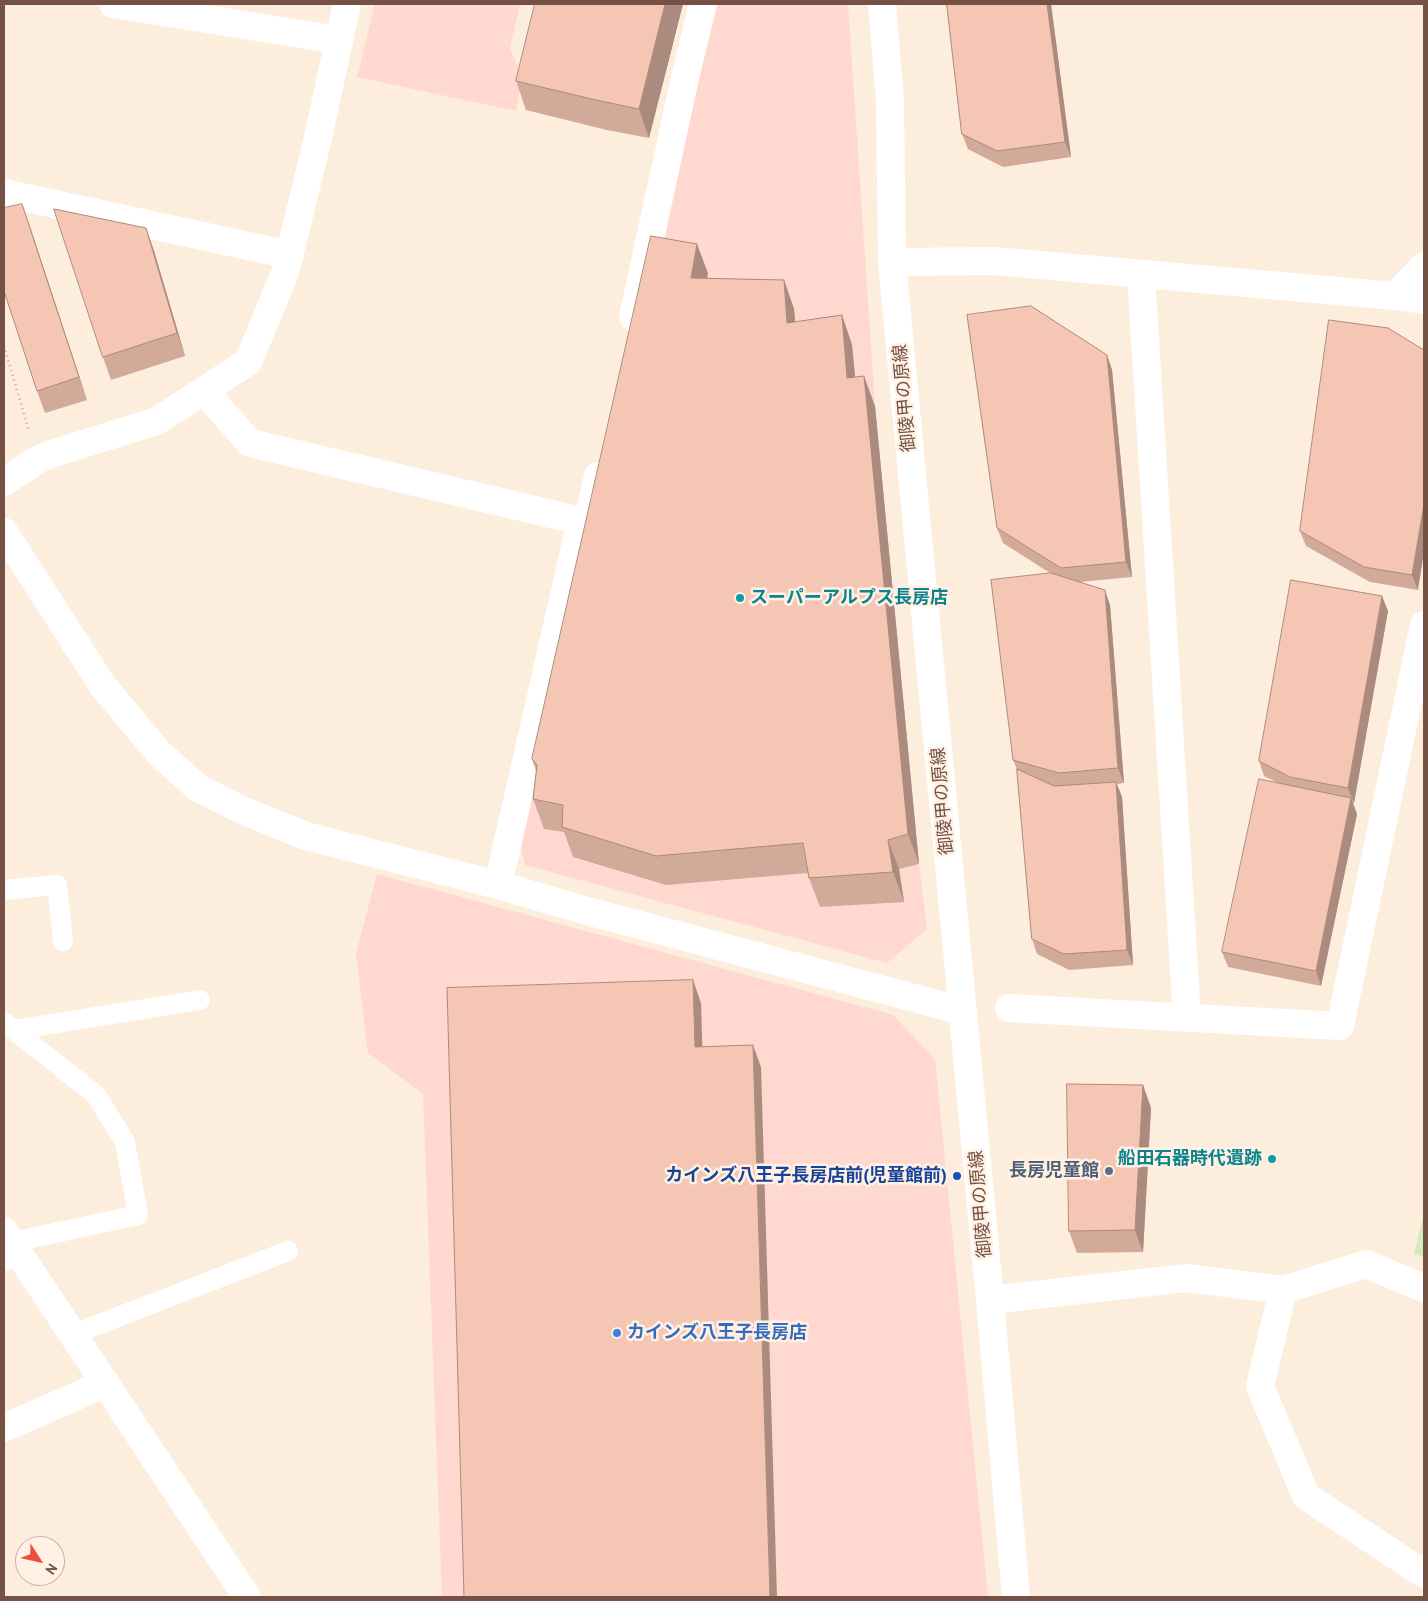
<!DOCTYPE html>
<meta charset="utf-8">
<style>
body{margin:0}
#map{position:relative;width:1428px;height:1601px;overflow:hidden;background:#fdeddd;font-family:"PT Sans",sans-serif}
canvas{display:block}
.frame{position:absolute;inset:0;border:5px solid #745045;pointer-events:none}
.north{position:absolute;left:15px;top:1536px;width:50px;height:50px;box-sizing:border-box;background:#fff2e4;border:1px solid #c7b1a4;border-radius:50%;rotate:125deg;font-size:14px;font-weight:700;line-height:20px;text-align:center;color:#745045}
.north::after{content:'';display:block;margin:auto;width:18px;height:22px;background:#ef4e3a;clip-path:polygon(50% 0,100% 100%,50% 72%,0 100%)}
</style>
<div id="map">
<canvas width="1428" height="1601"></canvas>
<div class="frame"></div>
<div class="north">N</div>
</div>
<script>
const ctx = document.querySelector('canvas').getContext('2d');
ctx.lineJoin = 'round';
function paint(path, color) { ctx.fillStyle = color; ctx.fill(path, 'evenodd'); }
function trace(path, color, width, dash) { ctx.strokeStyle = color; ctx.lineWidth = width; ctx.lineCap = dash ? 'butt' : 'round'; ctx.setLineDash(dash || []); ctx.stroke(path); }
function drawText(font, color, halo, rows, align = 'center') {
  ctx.font = font + ' "PT Sans","Noto Sans JP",sans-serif'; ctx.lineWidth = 5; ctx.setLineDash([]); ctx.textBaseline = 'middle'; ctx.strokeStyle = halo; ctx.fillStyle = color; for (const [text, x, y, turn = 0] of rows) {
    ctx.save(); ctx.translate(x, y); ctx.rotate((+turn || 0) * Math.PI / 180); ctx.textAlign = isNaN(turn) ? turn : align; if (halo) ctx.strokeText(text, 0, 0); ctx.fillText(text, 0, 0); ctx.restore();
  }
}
paint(new Path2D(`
 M375 4H520L510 48 522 78 516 111 357 77Z
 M715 4H848L875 406 919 864 927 929 887 963 525 865 518 834Z
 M377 874 893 1015 935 1059 988 1597H442L423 1094 368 1053 356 954Z`), '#ffd8d0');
paint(new Path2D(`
 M1424 1213V1257L1414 1254Z`), '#d4ebbc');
trace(new Path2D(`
 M4 346 29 431`), '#d8a997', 3, [1, 4]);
trace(new Path2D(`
 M4 890 57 885 63 941
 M4 1022 96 1095 125 1142 138 1215 13 1242
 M14 1030 200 1000
 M4 1261 20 1254
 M74 1334 288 1251`), '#fff', 20);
trace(new Path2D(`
 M113 4 338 40
 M4 193 290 255
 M1141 274 1187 1018
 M633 317 685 78 703 4
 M204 391 250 443 581 521
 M498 885 581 521 590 511 598 476
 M1009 1008 1340 1026 1424 625
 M4 1231 247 1597
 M1283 1290 1260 1386 1306 1496 1424 1574
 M990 1300 1186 1278 1283 1290 1366 1264 1424 1288
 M4 1428 106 1383`), '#fff', 28);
trace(new Path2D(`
 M882 4 890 101 892 262 990 1300 1016 1597
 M892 262 994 261 1395 296 1424 300
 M1395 296 1424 266
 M4 482 37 460 51 454 157 421 248 362 285 273 317 142 347 4
 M4 532 103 686 159 753 198 788 242 810 306 836 498 885 591 912 963 1011`), '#fff', 28);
paint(new Path2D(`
 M683 4 649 138 607 130 526 110 516 81Z
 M947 4H1051L1071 157 1003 167 968 149 962 134Z
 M30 227 87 400 45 413 37 391Z
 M146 228 154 251 185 356 111 380 103 357Z
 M708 273 707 278 784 280 794 309 795 322 842 315 852 345 855 377 875 406 919 864 899 869 904 902 820 907 809 878 808 873 666 885 573 857 564 832 544 829 533 799 536 771 532 759Z
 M1388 328 1418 590 1370 582 1306 546 1300 531Z
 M1107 355 1112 370 1132 577 1080 582 1110 605 1124 783 1117 784 1122 797 1133 965 1069 970 1037 954 1032 939 1017 769 1013 760 1050 573 1003 543 997 528Z
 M1388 611 1354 803H1353L1357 814 1321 986 1228 967 1222 952 1278 783 1264 776 1259 761Z
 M1143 1085 1151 1108 1143 1252 1077 1253 1069 1231Z`), '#d2aa9a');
paint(new Path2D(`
 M665 4H683L649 138 639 109Z
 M1047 4H1051L1071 157 1065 142Z
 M22 204 30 227 87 400 79 377Z
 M146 228 154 251 185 356 177 333Z
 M697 244 708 273 701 308 691 278Z
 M784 280 794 309 798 352 787 323Z
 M842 315 852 345 858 407 847 378Z
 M1107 355 1112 370 1132 577 1126 562Z
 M864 376 875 406 919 864 908 834Z
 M1424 504V552L1418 590 1412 575Z
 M1105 590 1110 605 1124 783 1118 768Z
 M1382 596 1388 611 1354 803 1348 788Z
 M1116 782 1122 797 1133 965 1127 950Z
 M1351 798 1357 814 1321 986 1316 971Z
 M888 840 899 869 904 902 893 872Z
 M693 980 701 1003 703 1069 695 1047Z
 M753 1045 761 1067 777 1597H770Z
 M1143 1085 1151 1108 1143 1252 1135 1230Z`), '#ab8b7d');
const building = new Path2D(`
 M535 4H665L639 109 596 100 516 81Z
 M947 4H1047L1065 142 997 151 962 134Z
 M22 204 79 377 37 391 4 291V208Z
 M54 209 146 228 177 333 103 357Z
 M651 236 697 244 691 278 784 280 787 323 842 315 847 378 864 376 908 834 888 840 893 872 809 878 803 843 656 856 562 827 563 805 533 799 537 765 532 759Z
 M1031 306 1107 355 1126 562 1061 568 997 528 967 315Z
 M1329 320 1388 328 1424 350V504L1412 575 1364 567 1300 531Z
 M1051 573 1105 590 1118 768 1059 773 1013 760 991 580Z
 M1291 580 1382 596 1348 788 1290 777 1259 761Z
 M1017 769 1054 786 1116 782 1127 950 1064 954 1032 939Z
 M1259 779 1351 798 1316 971 1222 952Z
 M693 980 695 1047 753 1045 770 1597H464L447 988Z
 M1067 1084 1143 1085 1135 1230 1069 1231Z`);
paint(building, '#f4c6b3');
trace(building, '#ab8b7d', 1);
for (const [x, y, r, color] of [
 [740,598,5,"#0f9aa8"],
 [1272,1159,5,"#0f9aa8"],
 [1109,1171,5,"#5c6f8a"],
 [957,1176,5,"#1a4fb4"],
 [617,1333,5,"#3f7fe0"]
]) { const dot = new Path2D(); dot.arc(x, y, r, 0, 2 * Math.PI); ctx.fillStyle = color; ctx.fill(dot); trace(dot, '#fff2e4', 2); }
drawText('18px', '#745045', '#fff2e4', [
 ["御陵甲の原線",905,398,-95],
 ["御陵甲の原線",943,801,-95],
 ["御陵甲の原線",981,1204,-95]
]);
drawText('bold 18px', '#0d838f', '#fff2e4', [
 ["スーパーアルプス長房店",750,598],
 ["船田石器時代遺跡",1262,1159,"right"]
], 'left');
drawText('bold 18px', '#4e5e75', '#fff2e4', [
 ["長房児童館",1099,1171]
], 'right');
drawText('bold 18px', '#164399', '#fff2e4', [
 ["カインズ八王子長房店前(児童館前)",947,1176]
], 'right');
drawText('bold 18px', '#366cbe', '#fff2e4', [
 ["カインズ八王子長房店",627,1333]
], 'left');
</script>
